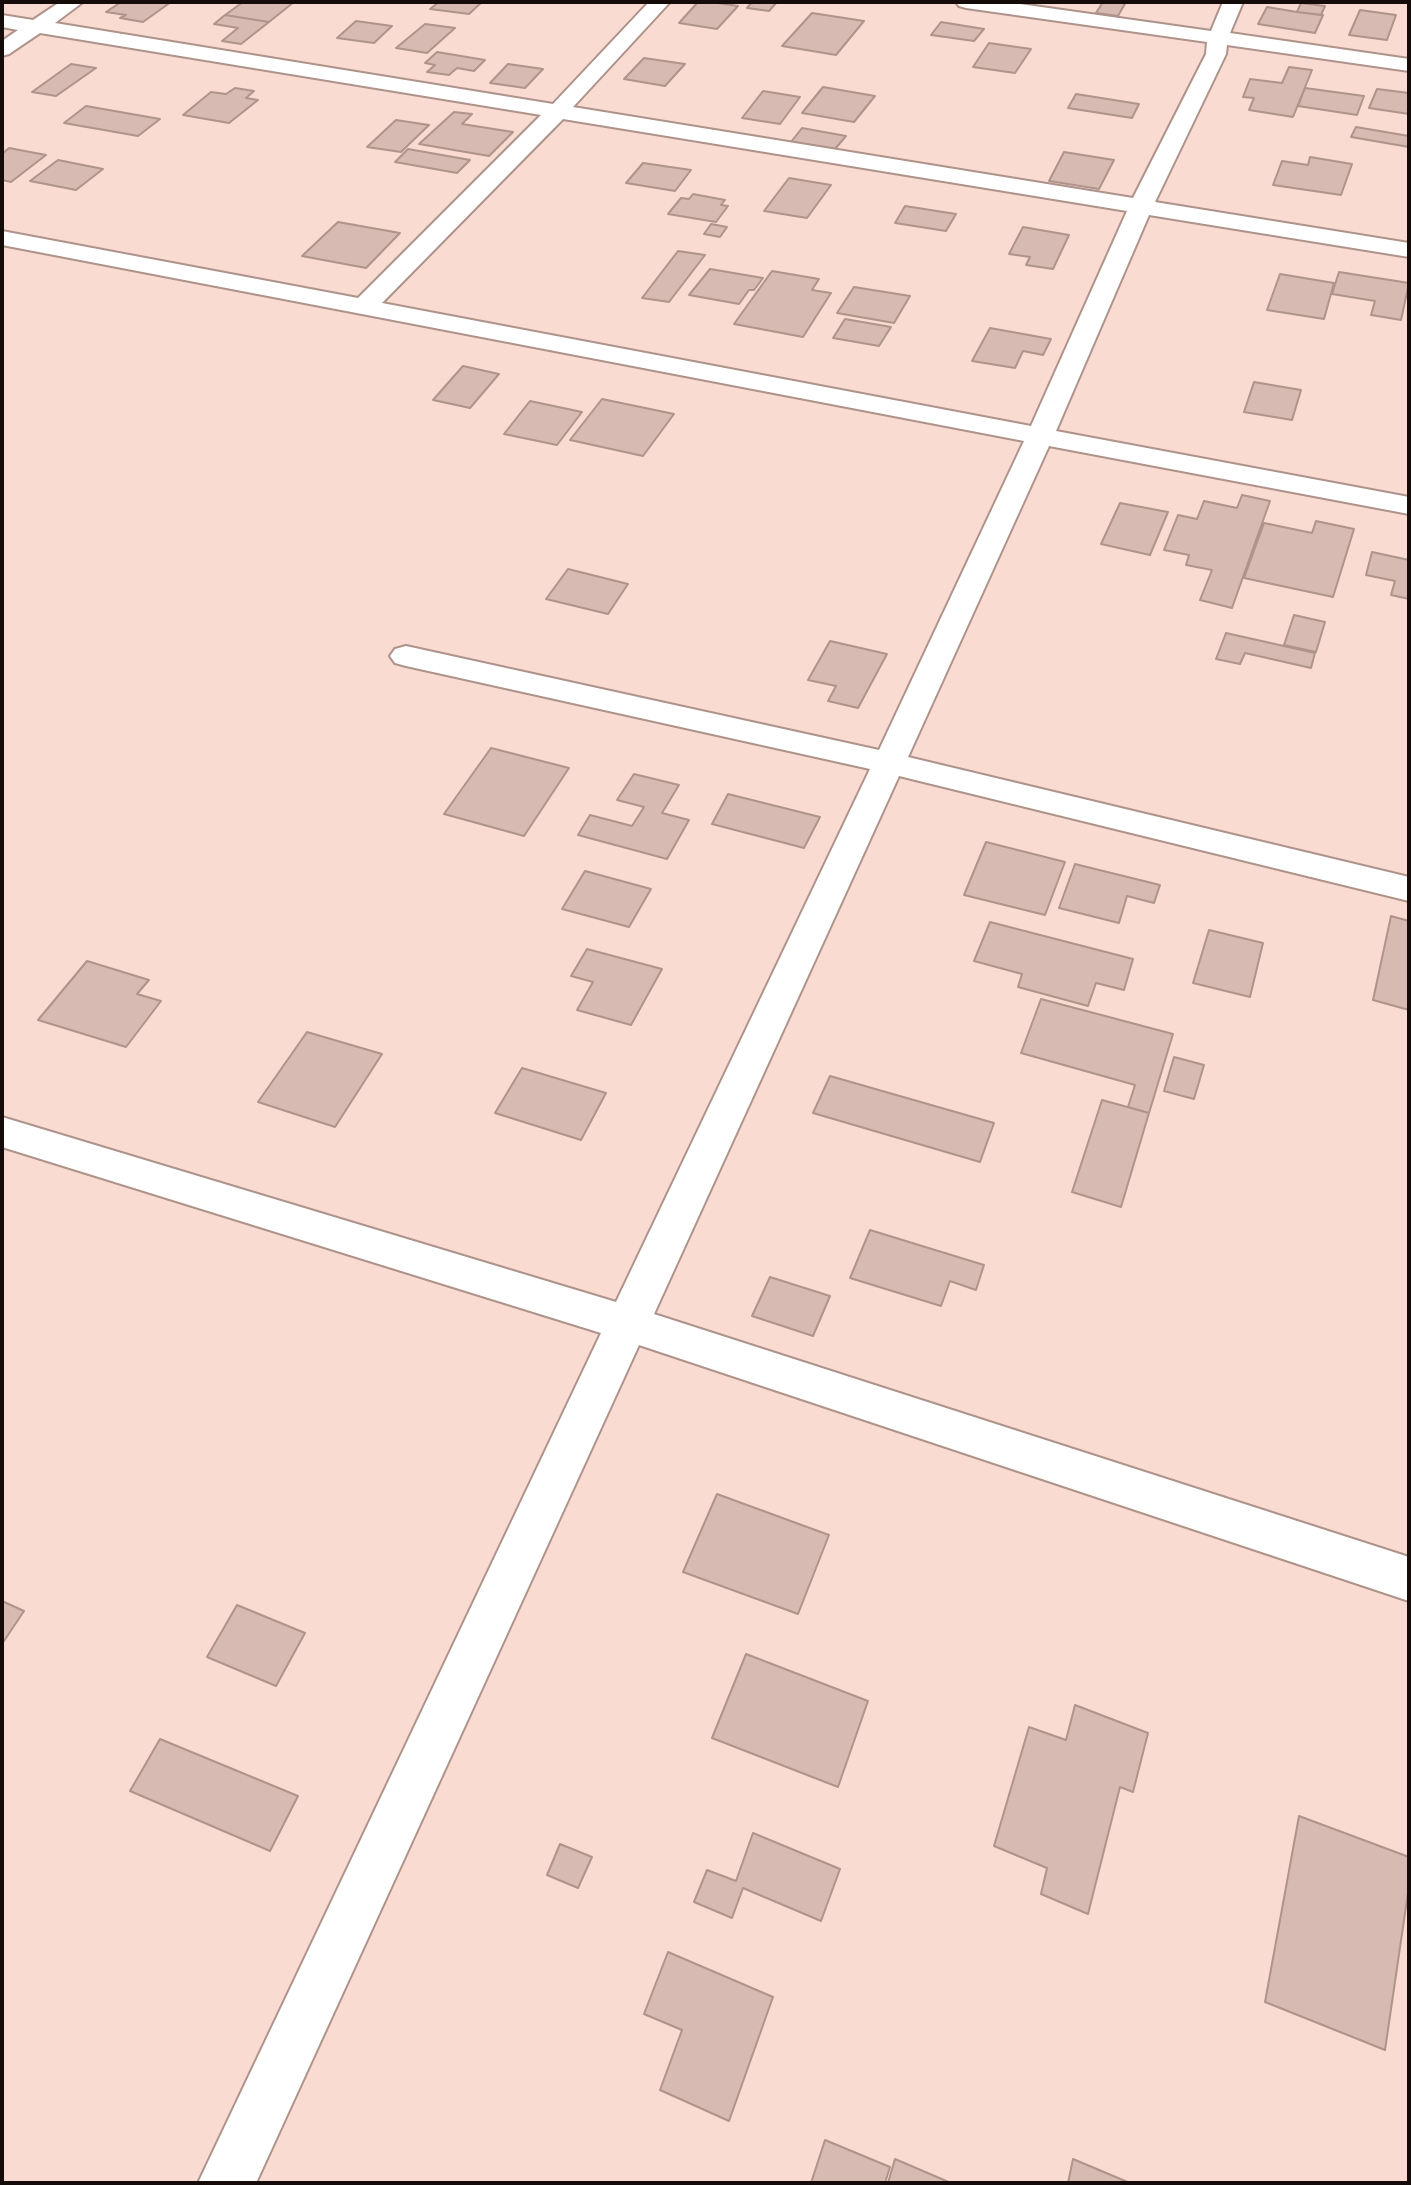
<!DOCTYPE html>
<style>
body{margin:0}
#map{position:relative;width:1411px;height:2185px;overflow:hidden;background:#f9dbd2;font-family:"PT Sans",sans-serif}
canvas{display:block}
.frame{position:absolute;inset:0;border:4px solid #150b08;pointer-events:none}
</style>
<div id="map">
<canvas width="1411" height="2185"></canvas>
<div class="frame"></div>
</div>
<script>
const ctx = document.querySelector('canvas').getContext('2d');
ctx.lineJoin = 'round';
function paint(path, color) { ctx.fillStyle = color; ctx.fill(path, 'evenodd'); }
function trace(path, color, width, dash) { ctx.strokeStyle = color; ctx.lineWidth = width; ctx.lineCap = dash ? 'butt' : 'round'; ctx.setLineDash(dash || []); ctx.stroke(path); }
const building = new Path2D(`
 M121 2H171L143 22 120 18 126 15 106 12Z
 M243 2H294L269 22 225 15Z
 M439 2H482L469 14 430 9Z
 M698 2H711L738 6 717 29 679 23Z
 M752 2H777L769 11 747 8Z
 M1103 2H1126L1118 16 1096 13Z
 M1301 3 1325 6 1321 15 1297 12Z
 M1267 7 1297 12 1323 15 1315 33 1258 24Z
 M1360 10 1396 15 1387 40 1349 35Z
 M812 13 864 21 836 55 782 46Z
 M225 15 269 22 241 44 222 41 238 28 214 24Z
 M356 21 392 26 374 43 337 38Z
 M941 22 984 29 974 41 931 35Z
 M425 24 455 28 427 53 396 48Z
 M989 43 1031 49 1015 73 973 67Z
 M437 52 485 60 474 71 457 68 449 75 427 72 435 65 425 63Z
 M644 58 685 64 665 86 624 79Z
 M71 64 96 68 56 96 32 92Z
 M508 64 543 69 525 88 490 83Z
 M1289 67 1312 70 1293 117 1249 110 1254 98 1243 97 1250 79 1282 83Z
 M823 87 875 96 854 122 802 113Z
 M235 88 254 91 246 98 258 100 229 123 183 115 211 92 226 94Z
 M1305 88 1364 96 1357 115 1298 106Z
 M1377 89 1409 93V114L1369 108Z
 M763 91 800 97 780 124 742 118Z
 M1076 94 1139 104 1132 118 1068 108Z
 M86 106 160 119 138 136 64 123Z
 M454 112 472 114 462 124 513 132 489 156 419 144Z
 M396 120 429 125 401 152 367 147Z
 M1356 127 1409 136V147L1351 137Z
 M802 128 846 136 835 149 791 142Z
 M9 148 46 155 11 182 2 180V154Z
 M408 149 470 160 457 173 395 162Z
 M1064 152 1114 160 1099 189 1049 181Z
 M1310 157 1352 164 1341 195 1273 185 1282 161 1308 165Z
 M58 160 103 169 76 190 30 181Z
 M643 163 691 170 675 191 626 183Z
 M789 178 831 185 807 218 764 211Z
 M693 194 725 200 721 205 728 206 716 222 668 214 681 198 689 199Z
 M905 206 956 214 946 231 895 223Z
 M338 222 400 233 366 268 302 256Z
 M711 224 727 227 720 237 704 234Z
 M1023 227 1069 235 1053 269 1026 265 1030 257 1009 254Z
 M678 251 705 255 669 302 642 298Z
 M710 269 763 278 754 290H749L739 304 689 295Z
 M772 271 819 279 812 290 831 293 803 337 734 324Z
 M1339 272 1409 283 1401 320 1371 315 1375 301 1332 294Z
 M1280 274 1334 283 1324 319 1267 310Z
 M854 287 910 296 894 323 837 313Z
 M845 319 891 327 879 346 833 338Z
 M990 328 1051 339 1043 355 1023 351 1015 368 972 361Z
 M463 366 499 374 470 408 433 400Z
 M1254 382 1301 390 1292 420 1244 412Z
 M602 399 674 414 643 456 570 440Z
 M530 401 582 412 557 445 504 434Z
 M1242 495 1270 501 1232 608 1200 600 1212 570 1186 565 1189 555 1164 550 1178 515 1197 519 1204 501 1237 508Z
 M1120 503 1168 512 1150 555 1101 544Z
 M1316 521 1354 529 1333 597 1244 578 1264 523 1312 533Z
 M1372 552 1409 560V599L1391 595 1395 581 1366 575Z
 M568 569 628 584 608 614 546 599Z
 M1294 615 1325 622 1316 652 1284 645Z
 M1226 633 1315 653 1311 668 1245 653 1240 664 1216 659Z
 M830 641 887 654 858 708 828 701 836 686 808 680Z
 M491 748 569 768 524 836 444 814Z
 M634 774 679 785 662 813 689 820 667 859 578 835 590 815 632 826 644 807 617 800Z
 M728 794 820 817 804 848 712 824Z
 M986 842 1065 862 1045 915 964 895Z
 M1075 864 1160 885 1154 903 1127 896 1119 923 1059 908Z
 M585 871 651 889 629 927 562 909Z
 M1391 916 1409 921V1010L1373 1000Z
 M990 922 1133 959 1124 990 1096 983 1088 1006 1018 987 1022 974 974 961Z
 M1209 930 1263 943 1250 997 1193 983Z
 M587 949 662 969 631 1025 577 1010 593 982 571 976Z
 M87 961 149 980 137 994 161 1001 126 1047 38 1020Z
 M1041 999 1173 1034 1149 1113 1128 1107 1135 1085 1021 1053Z
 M307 1032 382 1054 335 1127 258 1102Z
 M1174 1057 1204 1065 1194 1099 1164 1091Z
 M522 1068 606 1093 581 1140 495 1113Z
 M830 1076 994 1123 980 1162 813 1113Z
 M1102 1100 1149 1113 1121 1207 1072 1192Z
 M870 1230 984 1265 976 1290 950 1281 941 1306 850 1278Z
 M770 1277 830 1296 813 1336 752 1316Z
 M717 1494 829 1535 798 1614 683 1572Z
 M2 1601 24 1611 2 1644Z
 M237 1605 305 1633 276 1686 207 1657Z
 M746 1654 868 1701 838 1787 712 1738Z
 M1075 1705 1148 1733 1133 1792 1120 1787 1088 1914 1041 1894 1047 1868 994 1846 1029 1727 1066 1740Z
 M160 1739 298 1796 270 1851 130 1791Z
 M1299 1816 1409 1857V1886L1385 2050 1265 2002Z
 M753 1833 840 1869 821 1921 743 1888 732 1918 694 1902 707 1870 736 1881Z
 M560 1844 592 1857 578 1888 547 1875Z
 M668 1952 773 1997 729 2121 660 2090 682 2030 644 2014Z
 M825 2140 890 2167 885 2183H811Z
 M895 2159 951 2183H888Z
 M1073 2159 1130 2183H1068Z`);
paint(building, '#d7bab1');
trace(building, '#af948c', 2);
const minor = new Path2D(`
 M60 2H83L55 23 553 104 649 2H670L573 107 1133 198 1206 54 1207 42 966 8 959 6 956 2H1006L1211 31 1223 2H1243L1230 33 1409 59V71L1227 45 1226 54 1155 202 1409 243V257L1149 215 1056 431 1409 497V514L1049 446 908 757 1409 877V901L899 776 654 1314 1409 1557V1601L639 1345 256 2183H198L601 1333 2 1147V1117L616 1302 870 769 406 666 395 663 390 656 395 649 406 646 879 750 1024 441 2 245V231L358 298 541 115 40 33 9 54 2 56V41L18 30 2 27V15L33 20ZM563 119 1127 211 1031 426 382 303Z`);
trace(minor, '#ae938a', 4);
paint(minor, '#fff');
</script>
